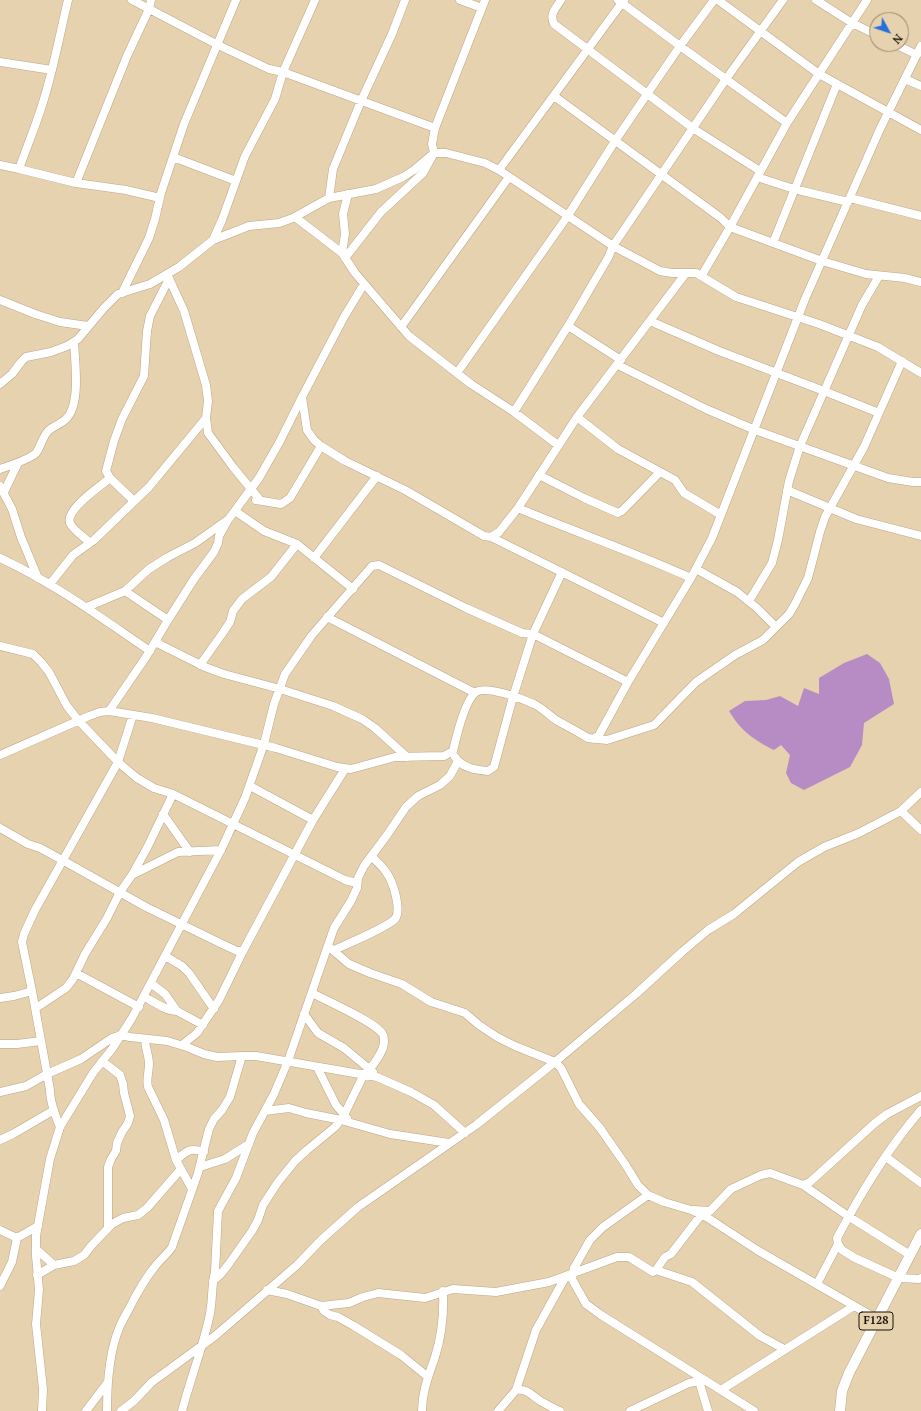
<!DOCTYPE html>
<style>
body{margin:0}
#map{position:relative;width:921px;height:1411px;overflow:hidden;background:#e7d2b0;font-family:"PT Serif",serif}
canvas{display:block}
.north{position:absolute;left:869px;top:12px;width:40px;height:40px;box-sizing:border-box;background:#e7d2b0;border:1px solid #95866c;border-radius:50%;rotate:130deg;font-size:11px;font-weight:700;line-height:16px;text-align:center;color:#1a1307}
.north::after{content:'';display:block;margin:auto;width:14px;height:18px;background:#256fda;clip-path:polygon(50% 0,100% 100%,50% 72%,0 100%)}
</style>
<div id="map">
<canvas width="921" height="1411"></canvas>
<div class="north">N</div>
</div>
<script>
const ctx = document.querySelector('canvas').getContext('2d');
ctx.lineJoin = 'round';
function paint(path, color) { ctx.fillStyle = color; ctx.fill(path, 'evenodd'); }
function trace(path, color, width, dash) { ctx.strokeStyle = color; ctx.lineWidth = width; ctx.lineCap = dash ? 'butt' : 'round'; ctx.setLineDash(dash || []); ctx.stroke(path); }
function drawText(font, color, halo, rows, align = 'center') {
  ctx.font = font + ' "PT Serif",serif'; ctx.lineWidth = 4; ctx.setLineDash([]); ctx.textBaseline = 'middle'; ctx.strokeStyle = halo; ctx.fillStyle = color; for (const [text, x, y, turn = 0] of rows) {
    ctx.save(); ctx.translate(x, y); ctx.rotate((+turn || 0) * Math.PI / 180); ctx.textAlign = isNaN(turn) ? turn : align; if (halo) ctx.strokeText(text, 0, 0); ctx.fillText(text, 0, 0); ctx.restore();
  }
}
paint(new Path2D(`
 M867 654 880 663 889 679 894 704 864 723 862 745 850 767 804 790 791 783 786 773 790 755 781 745 774 750C754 740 741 731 729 711L745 701 766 700 780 696 798 706 804 688 819 694V678L844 663Z`), '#b78cc4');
const minor = new Path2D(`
 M68 0C60 33 54 67 44 99 37 123 27 146 19 169L76 183
 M132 0 218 45 269 69 283 72 435 128
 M151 0 149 9 127 56 76 183 126 190 160 198
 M460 0 482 8
 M561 0C556 8 549 14 554 24L694 129 760 171
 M618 0 680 46 787 123
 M718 0 819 74 921 130
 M816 0 852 23 877 35
 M895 44 917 55
 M0 62 52 70
 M905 79 921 86
 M554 96 721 218 730 227 822 261 866 274 905 278 921 282
 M173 157 236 181
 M0 165 19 169
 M499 170 624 0
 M757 177 794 189 848 202
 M329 198 333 169 361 101 392 34 405 0
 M850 198 921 216
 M295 217 342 253 355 273 409 336 471 384 514 412 558 445
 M213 240 222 220 245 156 275 99 283 72 315 0
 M773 243 837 84
 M342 253 345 234 343 214 348 194
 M345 258 381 212 423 173 434 153 432 144 435 128 485 0
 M167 274 184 311 206 385 208 401 206 418 208 433 233 467 260 500
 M702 275 730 227 787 123 867 0
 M364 284 344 317 302 397 307 430 314 440 321 446 345 461 405 490 484 536 491 537 664 623
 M122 293 149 238 155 219 161 193 184 124 236 0
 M0 300 35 314 60 322 88 326
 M650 321 719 351 824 391 879 413
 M568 326 621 360
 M401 327 509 177
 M618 365 706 409 755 430 888 478 913 482H921
 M457 373 567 217 615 141 680 46 714 0
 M0 384 12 374 21 362 26 357 51 352 67 346 78 339 104 308 118 294 150 284 179 267 213 240 249 226 279 223 293 218 329 198 376 189 403 177 414 170 434 153H446L485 163 499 170 613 246 660 271 672 273H696L736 297 819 324 878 347 921 373
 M514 412 568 326 608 258 613 246 726 79 783 0
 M577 417 618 449 675 480 684 493 721 515
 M0 469C9 466 30 459 36 453 41 446 42 438 48 431 53 426 61 424 66 419 81 405 75 362 74 342
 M539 475 584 498 618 513 622 511 660 472
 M0 486 12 509 21 537 38 578
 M787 490 856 519 921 536
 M4 492 18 463
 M256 500 281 504 290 498 321 446
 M134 501 110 478 106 471 114 441 122 419 144 376 147 331 150 316 169 279
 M518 508C575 532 634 552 691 578
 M235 511 264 531 297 544 353 589
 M491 537 499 532 518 508 577 417 686 273
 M90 543C84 537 73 530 70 523 65 509 101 486 110 478
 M0 558C54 583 101 618 150 651
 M314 558 377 476
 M696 569 737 592 757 608 776 627
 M50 584 73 555 94 540 149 487 206 418
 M125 591 168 620
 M749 601 772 563 778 540 789 481 800 446 862 305 879 276
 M87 607 125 591 149 569 168 557 195 543 226 521
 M327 617 475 693
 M155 642 205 667 224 674 280 689 333 706 362 719 375 728 407 757
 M0 646 33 654 41 662 49 672 67 706 78 720 118 762 137 778 154 788 173 794 345 880 357 883
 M200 665 222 634 230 622 233 611 242 599 271 577 297 544
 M109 711 146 657 168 620 194 579 214 552 218 543 219 536 228 520 259 478 279 443 302 397
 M593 739 599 735 628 682 691 578 712 538 805 299 880 129 921 46
 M0 755 89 716 100 712 109 711 152 718 276 748 337 767 351 769 395 757 444 756 453 751C456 738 465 700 476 692 486 685 523 699 534 704 542 708 549 715 556 720 567 726 578 732 588 738L607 740 654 725 696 682 735 655 763 640 789 614 795 604 808 578 820 532 825 517 864 447 902 361
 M455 757C462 768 476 770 488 771L494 767 513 697 533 634 562 572
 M250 786 313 820
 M901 811 921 830
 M163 814 190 852
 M0 828 28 844 40 848 64 861 146 907 220 943 237 951H243
 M132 875 178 852 221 850
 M328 946 349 964 370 973 402 984 431 1002 465 1013 479 1025 497 1037 515 1046 555 1062 561 1068 579 1104 600 1128 625 1164 638 1185 648 1195 664 1202 691 1210 708 1218 757 1250 877 1319
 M334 950C345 945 388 927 395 919 402 910 393 881 386 872 382 866 376 861 371 856
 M165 956 182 966 189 973 214 1009
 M76 973 139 1007
 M152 984 165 994 177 1011
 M312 993C327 1001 373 1021 382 1033 384 1035 384 1039 384 1042 384 1051 375 1062 370 1069
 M145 997C154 1002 166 1011 177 1011L203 1025
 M0 998 14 996 32 991
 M36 1008 66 988 73 979 85 954 107 918 120 892 132 875 147 848 173 794
 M304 1014 318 1033 344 1048 373 1072
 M145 1039C145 1048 149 1055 149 1064 149 1072 146 1079 148 1087L164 1120 176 1160 192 1189
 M0 1044H17L41 1041
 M182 1045 197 1033 219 1000 243 951 313 820 345 769
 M102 1061 120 1075 123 1084 124 1093 130 1116 128 1123 122 1132 117 1143 116 1151 111 1159 108 1167V1228
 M317 1067 336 1105 347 1118
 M0 1092 26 1086 47 1074 81 1059 112 1038 121 1035 130 1037 167 1041 187 1047 204 1054 217 1057 242 1056H256L377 1077 411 1092 434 1105 465 1133
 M921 1110C887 1149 861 1193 837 1238L838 1244 842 1250 855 1258 899 1278 919 1279 921 1278
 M265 1111 289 1108 306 1113 341 1120 390 1134 449 1143
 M60 1127C55 1115 50 1102 50 1090L32 991 22 942 24 934 35 910 118 762 133 715
 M0 1140 13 1134 54 1110
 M886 1157 921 1183
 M176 1160C187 1151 190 1147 204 1152
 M200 1167 225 1159 249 1144
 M803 1185 848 1216 910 1255
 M648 1195 603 1227 590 1240 574 1268 572 1279 586 1304 601 1315 754 1411
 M694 1210 710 1211 731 1189 761 1175 770 1173 803 1185 810 1182 875 1123 887 1114 921 1096
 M0 1230 17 1238
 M36 1249 54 1265
 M656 1270 665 1257 671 1254 701 1215
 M37 1275 54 1265 74 1261 84 1255 91 1246 112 1224 123 1218 138 1215 147 1208 181 1169
 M213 1281 220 1275 228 1265 252 1231 258 1220 263 1205 278 1182 295 1161 307 1150 335 1127 344 1115 364 1074
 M817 1284 838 1244
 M0 1286 12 1262 17 1238 38 1226
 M267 1290 287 1294 321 1306 349 1303 363 1297 378 1293 425 1298 453 1289 496 1292 549 1282 617 1257H629L653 1272 656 1270 692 1282 760 1336 784 1349
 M321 1306 324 1311 330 1315 338 1317 354 1326 401 1355 428 1377
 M699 1381 708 1411
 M516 1390C528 1388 533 1397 542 1402 548 1405 554 1409 560 1411
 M721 1390 854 1306
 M42 1411 43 1389 36 1324 39 1290 36 1256V1236L50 1159 60 1127 93 1073 112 1049 132 1018 221 850 245 798 264 744 274 704 285 674 312 635 372 566 379 565 466 608 522 633 533 634 628 682
 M86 1411 108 1382
 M107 1411C107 1384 109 1351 120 1326 124 1317 130 1308 134 1299 140 1289 146 1277 154 1268 159 1260 167 1255 172 1247L198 1173 209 1129 214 1119 222 1110 230 1097 242 1056
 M121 1411 134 1401 152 1382 215 1336 297 1265 321 1240 358 1207 476 1125 555 1062 636 994 683 951 708 930 734 914 798 862 824 847 859 833 901 811 921 792
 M182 1411C190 1380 202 1350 209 1318 213 1303 211 1287 215 1272L218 1211 236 1178 253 1133 274 1094 288 1061 334 928 351 901 357 888 358 878 364 866 387 835 406 807 418 796 440 785 450 776 458 761
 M422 1411C422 1391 429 1375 435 1357 442 1335 444 1314 443 1291
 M498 1411 516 1390 536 1330 566 1276
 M630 1411 689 1383 705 1380`);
const major = new Path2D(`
 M840 1411 842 1391 849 1373 921 1234`);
trace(minor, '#bba686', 9);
trace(major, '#bba686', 11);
trace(minor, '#fff', 8);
trace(major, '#fff', 10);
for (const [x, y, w] of [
 [876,1321,34]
]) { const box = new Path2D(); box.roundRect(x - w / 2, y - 9, w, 18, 3); ctx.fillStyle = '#e7d2b0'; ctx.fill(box); trace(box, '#1a1307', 1); }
drawText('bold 11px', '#1a1307', null, [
 ["F128",876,1321]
]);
</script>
